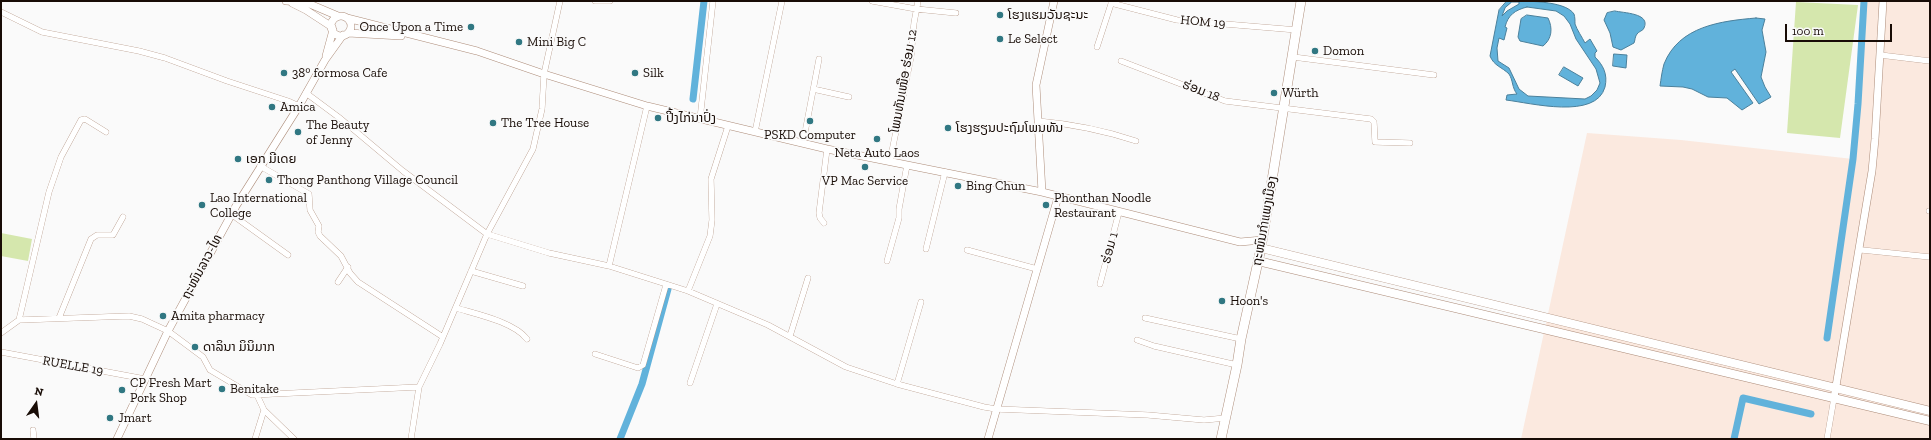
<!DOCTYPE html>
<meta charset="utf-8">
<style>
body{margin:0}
#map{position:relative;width:1931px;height:440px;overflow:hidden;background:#fafafa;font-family:"Zilla Slab",serif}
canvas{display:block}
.frame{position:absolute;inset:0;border:2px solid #180c06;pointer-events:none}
.north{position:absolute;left:16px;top:384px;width:40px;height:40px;-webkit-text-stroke:3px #fafafa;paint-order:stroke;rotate:14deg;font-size:11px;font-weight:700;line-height:16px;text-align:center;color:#180c06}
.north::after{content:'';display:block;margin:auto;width:14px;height:18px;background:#180c06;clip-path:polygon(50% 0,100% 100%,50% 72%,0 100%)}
.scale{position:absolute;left:1785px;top:24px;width:107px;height:18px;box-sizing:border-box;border:2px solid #180c06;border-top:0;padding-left:5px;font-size:12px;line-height:14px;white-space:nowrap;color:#180c06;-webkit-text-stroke:3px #fafafa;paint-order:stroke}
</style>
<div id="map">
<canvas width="1931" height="440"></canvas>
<div class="frame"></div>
<div class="north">N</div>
<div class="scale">100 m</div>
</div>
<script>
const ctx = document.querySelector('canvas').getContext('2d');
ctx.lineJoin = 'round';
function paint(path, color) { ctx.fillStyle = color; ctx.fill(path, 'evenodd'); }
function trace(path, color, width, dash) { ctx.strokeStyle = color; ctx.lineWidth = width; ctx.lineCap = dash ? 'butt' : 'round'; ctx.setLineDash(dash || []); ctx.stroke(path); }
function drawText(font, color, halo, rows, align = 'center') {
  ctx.font = font + ' "Zilla Slab","Noto Sans Lao",serif'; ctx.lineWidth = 3.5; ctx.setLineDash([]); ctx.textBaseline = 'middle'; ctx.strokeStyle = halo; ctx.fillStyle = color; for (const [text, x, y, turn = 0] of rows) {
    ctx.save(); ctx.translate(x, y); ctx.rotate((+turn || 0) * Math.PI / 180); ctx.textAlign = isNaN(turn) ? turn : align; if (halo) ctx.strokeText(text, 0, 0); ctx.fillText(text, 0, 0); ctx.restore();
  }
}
paint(new Path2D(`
 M1864 1H1930V439H1521L1587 133 1681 140 1853 159 1858 104Z`), '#fbe9df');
paint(new Path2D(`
 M1796 2 1858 5 1840 138 1787 133Z
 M1 233 32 239 28 261 1 256Z`), '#d5e7ad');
const water = new Path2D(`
 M1507 1C1523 1 1565 0 1574 14 1575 17 1575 21 1575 24 1577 30 1582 37 1585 43L1590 39 1597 51 1595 53V57C1603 65 1608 74 1605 87 1596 120 1531 103 1506 100L1507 95 1517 94C1512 88 1513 80 1509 74 1502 67 1494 66 1490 56L1499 10ZM1512 2H1519V4L1507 11 1502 16 1505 8ZM1527 7 1556 11 1564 16 1570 24 1576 39 1596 69 1600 83 1597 90 1591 96 1585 99 1528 96 1519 89 1509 68 1498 61 1497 48 1499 38 1504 40 1507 28 1505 27C1508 15 1515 10 1527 7Z
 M1615 11C1623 13 1651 13 1644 28 1643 31 1639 31 1637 34 1635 36 1635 41 1634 43L1621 50 1613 47 1610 33 1604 20 1607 13Z
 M1527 15 1548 18C1553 28 1552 39 1543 46L1520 41 1518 37 1521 19Z
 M1756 18 1765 19 1762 30 1766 52 1761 77 1765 87 1771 97 1759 104 1735 69 1731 72 1753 103 1742 110 1727 98 1708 97 1692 89 1683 87 1660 86C1661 79 1662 71 1664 64 1679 26 1721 21 1756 18Z
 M1614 54 1627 55 1626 68 1613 66Z
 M1564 67 1583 78 1578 86 1559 75Z`);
paint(water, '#61b2db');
trace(water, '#4b809b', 1);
trace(new Path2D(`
 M693 99 704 1
 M1827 338 1853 159 1858 104 1864 1
 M620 439 642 384 668 289
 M1734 439 1743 398 1811 414`), '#61b2db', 7);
const minor = new Path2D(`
 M595 1H610
 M872 1 916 9 956 13
 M1111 3 1177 20 1297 30
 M1 12 42 32 139 51 165 58 227 81 288 101 299 106
 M1097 47 1112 1
 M1880 55 1930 61
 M1293 57 1434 75
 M1121 61 1225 101 1371 119 1374 122 1375 142 1410 143
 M813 89 849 97
 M306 93 341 119 403 171 487 234 549 253 609 266 688 291 768 325 846 367 897 384 984 407 996 409 1148 415 1204 420 1226 418
 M700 119 713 1
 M1038 121C1072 124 1103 130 1136 141
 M755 132 782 1
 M803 143 819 59
 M890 161 911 57 914 23 918 1
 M260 166 309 194 310 210 319 226 318 232 320 236 341 256 350 273 358 282 443 337
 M1929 211H1930
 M231 214 288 255
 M824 223 820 218 819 213 827 149
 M926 249 945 172
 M967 250 1037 269
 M1862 250 1930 257
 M887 261 899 218V209L907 165
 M609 266 647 106
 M471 271 523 286
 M338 282 348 267
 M1100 284 1119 212
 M688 291 710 236 712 220 711 179 728 126
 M456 308C476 314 514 322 527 339
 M59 318 91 239 97 235H113L123 217
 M1145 318 1241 339
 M19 320 49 192 61 157 81 120 85 119 106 132
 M1 333 19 320 129 316 142 319 168 331 203 357 210 370 252 395 419 387
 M790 336 808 278
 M1137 340 1154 346 1237 365
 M1 352 145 379
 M595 354 638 368 643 365 666 285
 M690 383 717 304
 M897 384 921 302
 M257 395 264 410 294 439
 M33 430 34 439
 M255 439 264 410
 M411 439 419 387 440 344 487 234 533 149 542 109 544 74 560 1
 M1827 439 1834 398`);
const tertiary = new Path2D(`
 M286 1 305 2 338 16
 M292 3 306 10 332 27
 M331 26a10 10 0 1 1 20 0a10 10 0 1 1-20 0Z
 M347 18 477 51 544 74 647 106 827 149 1042 192 1240 242 1262 240
 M348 33 401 36
 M326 56 333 30
 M1042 192 1036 85 1054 1
 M1834 398 1872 171 1875 139 1883 1
 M117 439 168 331 236 206 299 106 325 60 343 35
 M988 439 1058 197`);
const secondary = new Path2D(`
 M1261 248 1930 411
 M1258 261 1930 421`);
const primary = new Path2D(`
 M1221 439 1237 365 1241 339 1261 248 1301 1`);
trace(minor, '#ad8c79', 6);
trace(tertiary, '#ad8c79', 8);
trace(secondary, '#ad8c79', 9);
trace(primary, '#ad8c79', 10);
trace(minor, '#fff', 5.5);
trace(tertiary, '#fff', 7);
trace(secondary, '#fff', 8);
trace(primary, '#fff', 9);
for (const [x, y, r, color] of [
 [1000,15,4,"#307782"],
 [471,27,4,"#307782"],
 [1000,39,4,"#307782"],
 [519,42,4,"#307782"],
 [1315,51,4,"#307782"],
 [284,73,4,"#307782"],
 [635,73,4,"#307782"],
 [1274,93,4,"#307782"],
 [272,107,4,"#307782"],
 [658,118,4,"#307782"],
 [810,121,4,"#307782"],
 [493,123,4,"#307782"],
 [948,128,4,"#307782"],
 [298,132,4,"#307782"],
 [877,139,4,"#307782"],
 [238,159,4,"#307782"],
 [865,167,4,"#307782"],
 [269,180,4,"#307782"],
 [958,186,4,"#307782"],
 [202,205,4,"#307782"],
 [1046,205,4,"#307782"],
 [1222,301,4,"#307782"],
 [163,316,4,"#307782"],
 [195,347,4,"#307782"],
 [222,389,4,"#307782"],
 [122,390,4,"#307782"],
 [110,418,4,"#307782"]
]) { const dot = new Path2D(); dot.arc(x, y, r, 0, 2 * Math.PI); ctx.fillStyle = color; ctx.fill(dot); trace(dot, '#fafafa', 1.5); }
drawText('13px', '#180c06', '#fafafa', [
 ["ໂຮງແຮມວັນຊະນະ",1008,15],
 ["Once Upon a Time",463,27,"right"],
 ["Le Select",1008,39],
 ["Mini Big C",527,42],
 ["Domon",1323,51],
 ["38° formosa Cafe",292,73],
 ["Silk",643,73],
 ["Würth",1282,93],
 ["Amica",280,107],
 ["ປີ້ງໄກ່ນາປົ່ງ",666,118],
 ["The Tree House",501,123],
 ["The Beauty",306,125],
 ["of Jenny",306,140],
 ["ໂຮງຮຽນປະຖົມໂພນທັນ",956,128],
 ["PSKD Computer",810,135,"center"],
 ["Neta Auto Laos",877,153,"center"],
 ["ເອກ ມີເດຍ",246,159],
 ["Thong Panthong Village Council",277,180],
 ["VP Mac Service",865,181,"center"],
 ["Bing Chun",966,186],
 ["Lao International",210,198],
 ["College",210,213],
 ["Phonthan Noodle",1054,198],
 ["Restaurant",1054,213],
 ["Hoon's",1230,301],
 ["Amita pharmacy",171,316],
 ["ດາລິນາ ມິນິມາກ",203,347],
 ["CP Fresh Mart",130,383],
 ["Pork Shop",130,398],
 ["Benitake",230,389],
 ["Jmart",118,418]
], 'left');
drawText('13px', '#180c06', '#fafafa', [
 ["HOM 19",1203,22,5],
 ["ໂພນທັນເໜືອ ຮ່ອມ 12",904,81,-80],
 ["ຮ່ອມ 18",1201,91,21],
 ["ຖະໜົນກຳແພງເມືອງ",1265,221,-80],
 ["ຮ່ອມ 1",1110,248,-75],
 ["ຖະໜົນລາວ-ໄທ",202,267,-62],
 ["RUELLE 19",73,366,10]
]);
</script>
